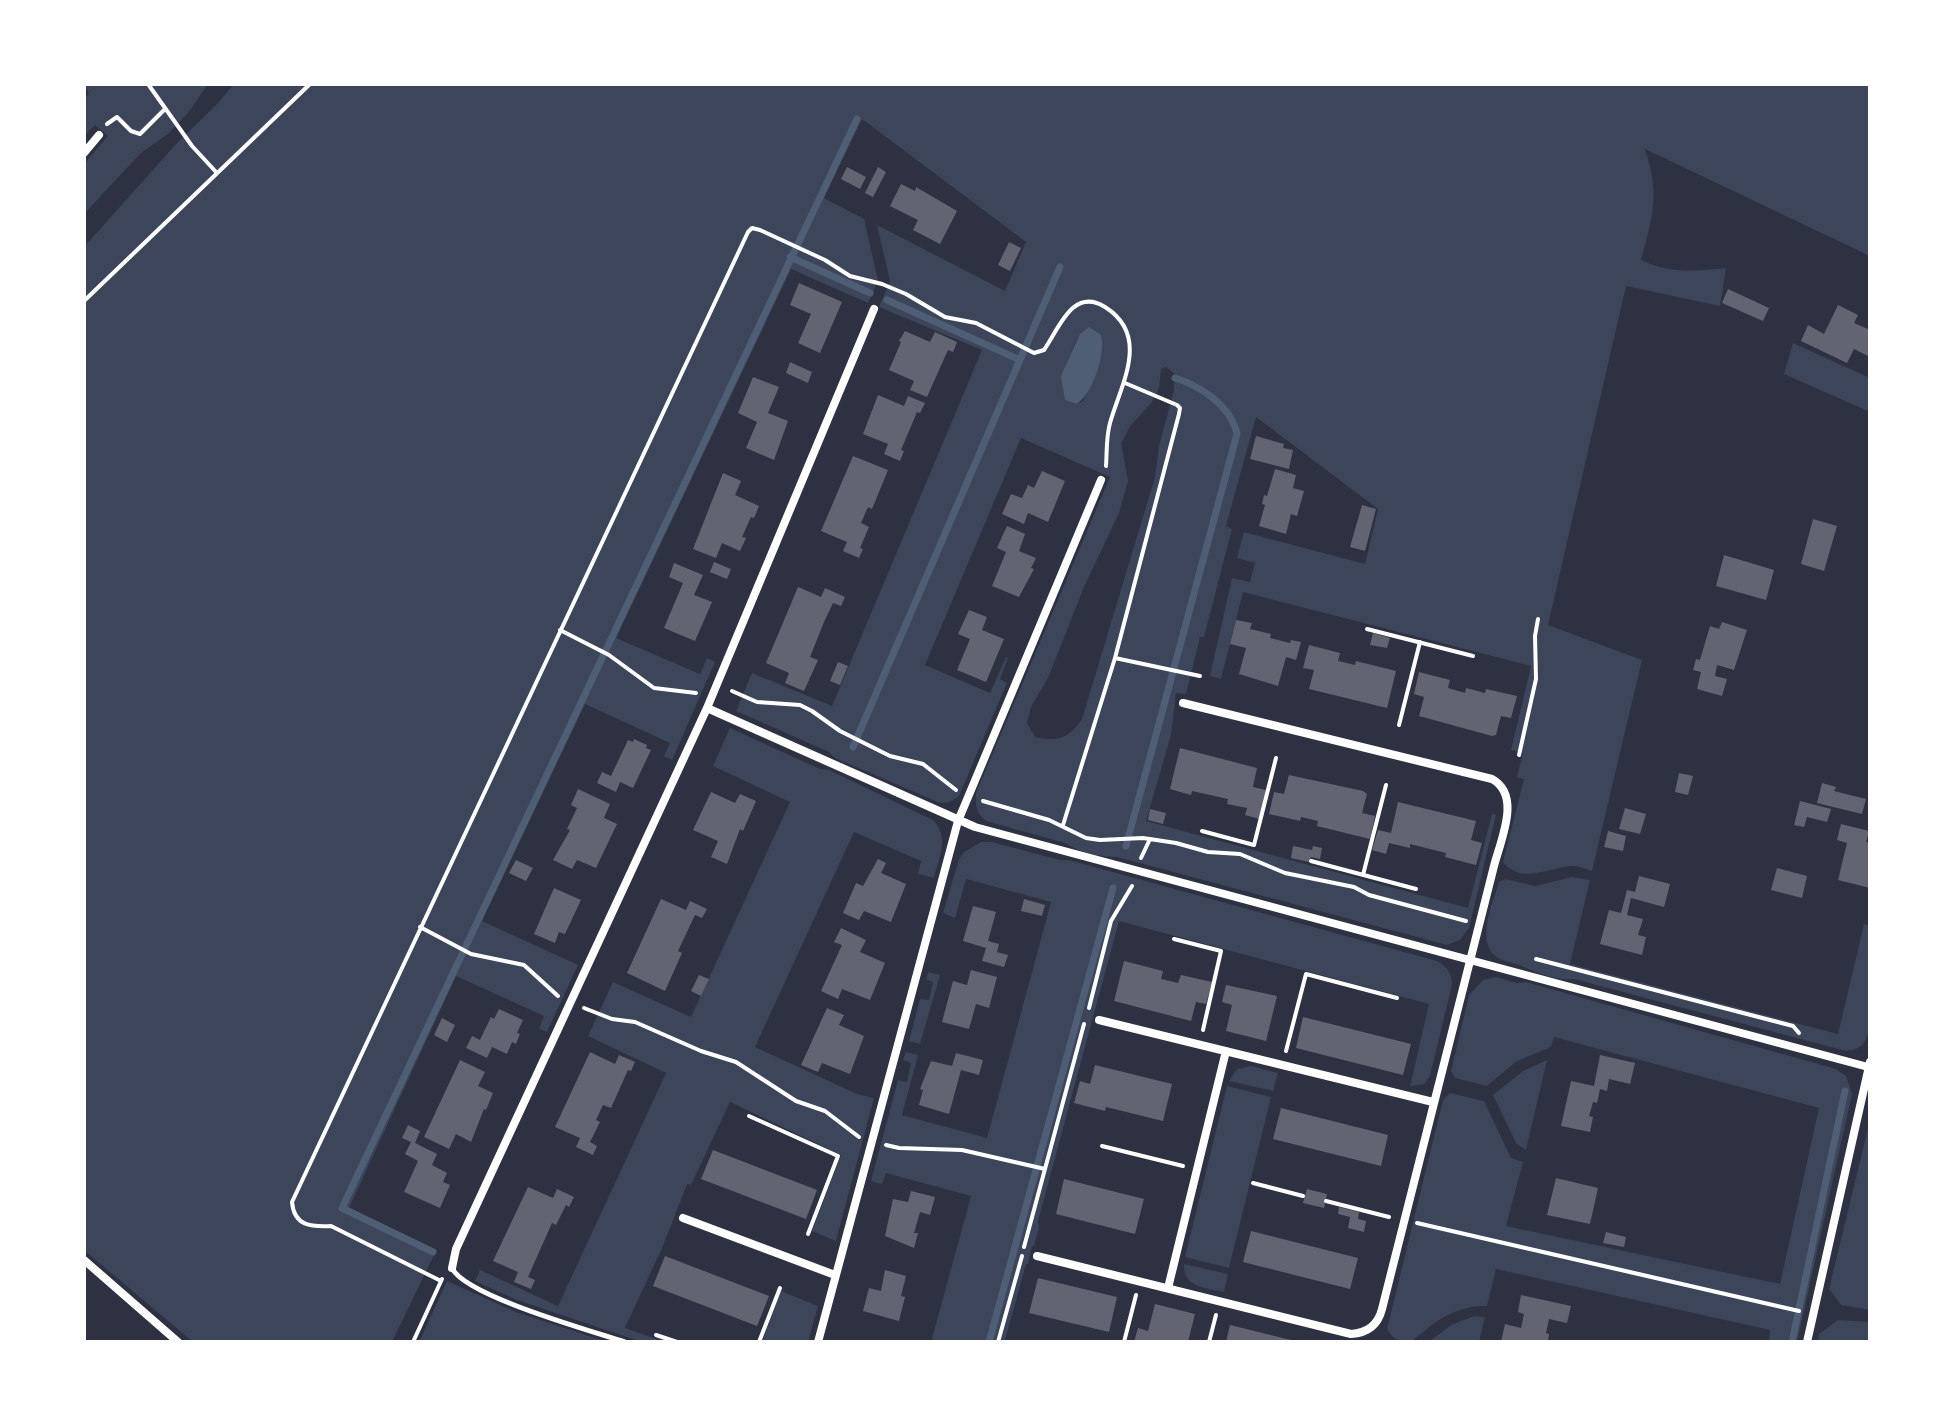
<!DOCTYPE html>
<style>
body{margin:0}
#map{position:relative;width:1954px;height:1426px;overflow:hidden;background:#2d3142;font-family:Figtree,sans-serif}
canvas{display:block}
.frame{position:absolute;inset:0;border:86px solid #fff;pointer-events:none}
</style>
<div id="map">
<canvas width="1954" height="1426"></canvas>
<div class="frame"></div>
</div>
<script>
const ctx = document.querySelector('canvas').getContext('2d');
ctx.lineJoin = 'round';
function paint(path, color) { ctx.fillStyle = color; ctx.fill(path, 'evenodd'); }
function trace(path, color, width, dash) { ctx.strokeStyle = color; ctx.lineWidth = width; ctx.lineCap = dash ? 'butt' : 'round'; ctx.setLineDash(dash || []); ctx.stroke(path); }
paint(new Path2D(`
 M84 84H208L188 113 168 134 141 153 84 214V164L108 136 95 125 86 134 84 132V100L89 93Z
 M234 84H1870V256L1645 149C1660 194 1653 216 1641 260 1670 274 1695 271 1726 268L1720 306 1626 286 1548 625 1642 660 1592 871C1586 869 1578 866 1573 866 1551 866 1522 886 1503 862L1524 779 1517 777 1523 753 1511 750 1531 666 1243 592 1221 679 1210 676 1232 578 1250 582 1255 563 1237 558 1244 532 1365 564 1378 509 1256 417 1226 526 1232 529 1204 637H1200L1186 694 1176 693 1171 735 1146 821 1468 908 1492 814 1496 815 1469 928 1460 940 1447 945 1117 857C1100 857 1079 852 1065 843L986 821C976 813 975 805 976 793L1110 477 1021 438 925 665 990 693 1006 657 1008 658 1000 679 1007 683 959 796 950 802 940 803 835 758 829 752 736 711 752 673 832 706 982 350 879 307 890 281 877 225 1005 291 1026 242 862 119 824 198 864 219 878 280 868 303 791 269 616 638 700 674 707 658 715 662 672 760 664 756 670 743 585 704 482 921 578 965 547 1032 539 1029 544 1016 456 976 348 1210 436 1251 392 1342H193L84 1250V247L176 144 217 104ZM1077 339 1095 373 1083 401 1077 404 1063 371ZM1166 367 1174 373V390L1159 446 1155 477 1082 719C1068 739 1058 742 1035 737L1027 723 1031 707 1048 678 1084 587 1119 513 1128 481 1121 443 1131 425 1152 402 1159 388 1161 369Z
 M1793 343 1870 378V412L1784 374Z
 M730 728 820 769 829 770 933 820C950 837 939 857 934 878L918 874 921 861 854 832 755 1047 857 1094 874 1098 836 1241 812 1231 841 1155 730 1102 691 1185 687 1184 663 1246 625 1328 665 1342H642L517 1300 475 1281 480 1270 558 1306 666 1073 588 1036 613 982 691 1017 790 802 713 766Z
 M981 842H992L1060 860H1069L1437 961C1447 967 1452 973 1452 985L1430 1076 1424 1084 1410 1086 1429 1004 1119 921 1038 1221 1039 1228 1034 1246H1032L1028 1264H1026L1005 1340 1011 1342H931L971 1196 886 1173 882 1184 871 1181 898 1080 907 1082 911 1063 903 1060 906 1052 918 1055 902 1115 987 1138 1051 902 966 879 955 918 943 913 959 859 964 852Z
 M1572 877 1590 880 1570 964 1838 1034 1864 924 1870 926C1870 952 1876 1017 1866 1039 1862 1048 1855 1050 1846 1051L1574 979C1558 981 1539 974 1524 967 1517 963 1508 963 1500 959 1473 945 1493 903 1499 882L1505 879 1535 886Z
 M928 972 940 975 920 1044 909 1041 920 999 929 1000 933 982 926 979Z
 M1496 977 1517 983 1526 982 1836 1069 1846 1076 1852 1094 1797 1342H1769L1770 1330 1496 1269 1487 1306C1455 1305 1435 1322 1412 1341 1400 1342 1393 1340 1387 1329L1443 1100 1450 1093 1484 1101 1511 1158 1523 1162 1506 1226 1780 1284 1819 1108 1554 1037 1551 1047 1517 1061 1487 1086 1455 1078 1451 1071 1469 995 1483 980Z
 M1547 1060 1526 1150 1516 1143 1493 1095 1523 1071Z
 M1251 1066 1278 1073 1273 1091 1229 1081 1237 1069Z
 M1227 1086 1271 1097 1229 1268 1185 1257Z
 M1870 1120V1310L1841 1305 1829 1289Z
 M1184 1264 1228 1274 1224 1292C1205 1288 1183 1287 1184 1264Z
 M447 1281 516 1312 607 1342H419Z
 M781 1291 818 1306 808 1342H762Z
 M1474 1316 1485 1317 1479 1342H1429L1451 1325Z
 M1838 1320 1870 1322V1342H1818L1819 1334Z`), '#3c4559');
paint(new Path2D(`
 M1089 327 1101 335C1106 353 1093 393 1077 404L1065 400 1061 377 1063 371 1080 334Z`), '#4f5d75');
trace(new Path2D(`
 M790 257 870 293
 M887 300 1020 360
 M853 747 1060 267
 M1126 846 1237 434C1231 406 1201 386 1175 378
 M433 1252 342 1208 857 119
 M989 1342 1113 888
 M1792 1342 1845 1091`), '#4f5d75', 7);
paint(new Path2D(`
 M847 167 866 177 860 189 841 179Z
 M878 167 886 172 873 197 865 193Z
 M901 184 915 191 916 187 957 211 940 244 913 230 918 220 890 206Z
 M1009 242 1021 248 1010 271 998 265Z
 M799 283 842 302 820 353 798 343 811 314 790 305Z
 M1728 289 1769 308 1763 321 1722 303Z
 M1838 305 1858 315 1854 323 1870 330V357L1854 349 1847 363 1801 341 1808 325 1824 334Z
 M905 331 930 342 935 332 957 342 953 352 948 350 927 397 910 390 914 381 889 370 901 342 899 341Z
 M790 362 812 372 808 383 786 373Z
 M753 377 779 387 768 413 788 421 774 460 746 448 757 422 738 413Z
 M878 395 904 406 908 396 925 403 920 413 917 412 901 450 904 451 900 461 884 454 888 444 863 434Z
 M1256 436 1284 444 1283 448 1293 450 1289 469 1250 459Z
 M853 456 888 470 872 509 868 507 861 523 869 527 860 548 863 549 859 558 843 551 847 542 821 531Z
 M1275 469 1296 475 1293 488 1304 491 1297 516 1291 514 1286 534 1259 526 1265 505 1262 504 1264 495 1267 496Z
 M1042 471 1065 481 1048 522 1028 513 1024 524 1002 514 1011 494 1022 498 1028 485 1034 488Z
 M723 473 741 481 735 495 759 506 754 518 751 517 742 537 746 538 740 551 722 543 716 558 693 549Z
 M1362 505 1376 509 1365 551 1350 547Z
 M1813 519 1837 526 1824 571 1801 564Z
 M1007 526 1025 534 1019 551 1036 558 1031 568 1034 569 1019 597 992 586 1006 552 997 548Z
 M1724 555 1774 570 1766 600 1716 586Z
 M714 562 731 569 727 579 710 572Z
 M674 563 703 575 694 595 712 602 695 641 664 628 683 583 669 577Z
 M798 587 821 597 825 588 845 597 841 606 833 603 824 622 810 657 818 660 804 691 785 683 789 673 766 663Z
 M969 610 987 617 982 630 1004 639 986 682 957 670 970 639 958 634Z
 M1236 620 1252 623 1250 629 1271 634 1270 638 1290 643 1291 640 1301 642 1296 660 1286 657 1278 686 1239 674 1246 648 1230 644Z
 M1722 622 1747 630 1734 670 1717 665 1715 676 1727 679 1722 696 1697 689 1701 672 1693 670 1696 659 1700 660 1710 626 1719 629Z
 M1373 633 1390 638 1387 648 1370 645Z
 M1309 645 1340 653 1338 661 1355 665 1356 661 1396 671 1387 708 1309 689 1314 670 1303 668Z
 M838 662 848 666 840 685 830 681Z
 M1419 672 1450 680 1448 688 1465 693 1466 688 1485 693 1486 689 1517 696 1511 718 1501 716 1496 735 1492 736 1419 716 1424 697 1414 694Z
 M634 739 647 745 646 748 651 750 633 788 620 782 616 792 597 783 602 772 611 776 628 740 633 742Z
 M1180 748 1257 768 1253 787 1266 790 1259 819 1245 815 1247 808 1227 804 1228 799 1192 791 1191 795 1170 789Z
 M1679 773 1693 776 1688 795 1675 792Z
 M1289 775 1363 791 1367 794 1362 813 1375 816 1370 839 1317 826 1318 821 1301 817 1300 821 1269 814 1274 792 1284 794Z
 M1822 783 1836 787 1834 791 1866 799 1862 814 1817 803Z
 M578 789 610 804 604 818 617 824 596 868 577 860 572 869 553 860 570 830 567 829 577 808 571 805Z
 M711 792 735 803 740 794 756 801 743 831 740 829 727 864 711 857 718 841 693 830Z
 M1800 801 1831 809 1827 822 1807 817 1804 827 1794 825Z
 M1398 802 1476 821 1471 840 1482 843 1476 865 1445 857 1446 853 1410 844V848L1389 843 1386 854 1372 850 1378 830 1391 833Z
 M1625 808 1646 814 1640 834 1619 829Z
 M1150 809 1166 813 1163 824 1148 820Z
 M1841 824 1869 831 1866 842 1870 843V888L1838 880 1847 843 1837 840Z
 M1608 831 1626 836 1623 851 1604 847Z
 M1293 846 1312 850 1313 846 1322 848 1320 859 1311 857 1309 862 1291 858Z
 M878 859 886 863 881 873 906 884 891 922 864 911 859 920 843 913 856 883 863 886Z
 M516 860 533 868 526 881 509 873Z
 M1777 868 1807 876 1802 898 1771 890Z
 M1639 876 1670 884 1664 907 1631 898 1627 915 1643 919 1638 935 1646 937 1642 955 1600 944 1609 910 1621 913 1627 890 1635 892Z
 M554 888 581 900 565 934 559 932 555 943 534 934Z
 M661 899 686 910 690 901 707 909 702 918 695 915 678 951 682 953 665 991 627 973Z
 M1024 899 1045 905 1042 916 1021 911Z
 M973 906 996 912 988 941 999 944 997 952 1008 955 1004 967 982 961 986 948 963 941Z
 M841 928 866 940 860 952 885 963 870 1000 842 989 838 999 821 991 842 945 834 942Z
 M1124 961 1163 971 1161 979 1178 983 1181 975 1212 982 1206 1004 1196 1002 1191 1021 1114 1001Z
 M971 970 997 977 989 1008 976 1004 969 1029 942 1022 953 981 967 985Z
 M699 975 709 979 701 996 691 991Z
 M1226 985 1277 996 1266 1041 1226 1031 1232 1005 1222 1002Z
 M827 1008 844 1015 839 1025 864 1036 850 1074 822 1063 818 1072 801 1065Z
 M499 1009 523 1020 517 1033 520 1034 516 1044 512 1042 507 1054 492 1047 487 1058 466 1048 472 1036 480 1040 491 1017 494 1019Z
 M1303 1017 1411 1044 1403 1075 1296 1048Z
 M442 1018 455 1025 447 1042 434 1035Z
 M590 1052 615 1064 619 1055 635 1062 631 1071 628 1070 611 1108 603 1105 596 1120 600 1122 590 1142 597 1146 593 1155 576 1147 580 1138 555 1127Z
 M956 1053 983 1060 979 1075 961 1070 949 1114 919 1105 923 1090 920 1089 931 1061 952 1066Z
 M1600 1055 1635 1063 1630 1084 1609 1079 1607 1091 1600 1089 1597 1103 1593 1102 1589 1116 1593 1117 1590 1132 1561 1126 1571 1081 1594 1086Z
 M460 1060 485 1072 478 1086 493 1093 486 1110 484 1109 471 1142 456 1134 449 1149 424 1137Z
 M1095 1065 1172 1084 1163 1121 1106 1107 1105 1111 1074 1103 1080 1081 1090 1084Z
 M1281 1108 1388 1135 1381 1166 1273 1139Z
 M408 1125 420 1131 415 1143 437 1154 432 1165 447 1173 443 1182 450 1185 440 1208 404 1192 418 1161 405 1154 411 1142 402 1138Z
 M713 1150 817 1190 806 1219 701 1179Z
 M1556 1178 1598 1188 1590 1224 1547 1215Z
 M1064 1179 1144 1199 1135 1234 1056 1214Z
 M528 1187 553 1198 557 1189 574 1197 569 1207 566 1205 556 1225 552 1223 528 1277 535 1280 531 1289 514 1282 518 1272 493 1261Z
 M1307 1189 1327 1194 1324 1208 1303 1203Z
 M911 1191 935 1197 930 1215 920 1212 914 1233H918L914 1248 885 1236 893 1199 908 1202Z
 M1339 1207 1359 1212 1358 1219 1366 1221 1364 1232 1348 1228 1350 1217 1338 1214Z
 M1251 1231 1358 1258 1350 1289 1243 1262Z
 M1606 1232 1626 1237 1624 1247 1603 1243Z
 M665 1256 769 1296 757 1326 653 1286Z
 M885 1270 906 1276 901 1296 905 1297 899 1321 863 1311 869 1288 881 1291Z
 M1038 1278 1117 1297 1109 1332 1029 1313Z
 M1521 1295 1571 1306 1567 1323 1549 1319 1546 1333 1549 1334 1548 1342H1501L1505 1324 1521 1328 1524 1314 1518 1312Z
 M1155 1304 1195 1314 1188 1342H1134L1138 1328 1148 1331Z
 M1230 1325 1295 1341V1342H1226Z`), '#626471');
trace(new Path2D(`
 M148 84 192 146 217 173
 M107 124 117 117 131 131 140 134 165 109
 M84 301 310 84
 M1367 629 1473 656
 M560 630 609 655 654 688 696 693
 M1115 658 1200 676
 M732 691 757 702 800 705 812 711 840 731 890 756 923 764 956 790
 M1399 725 1420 642
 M1519 755 1536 679 1535 636 1538 619
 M983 801 1049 820 1086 838 1100 840 1143 838 1176 843 1208 852 1240 854 1285 873 1354 887 1369 895 1466 921
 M1063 825 1115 658 1179 414 1180 408 1177 405 1125 383
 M1202 831 1254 845 1276 758
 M1141 858 1150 839
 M1311 861 1416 889
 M1363 875 1386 785
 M420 927 471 954 524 965 558 996
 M1174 939 1221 951 1203 1030
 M1536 959 1793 1026 1799 1033
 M584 1008 612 1019 635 1022 701 1051 736 1062 796 1101 825 1111 859 1137
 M1089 1008 1111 921 1132 886
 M1286 1051 1306 974 1397 998
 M749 1116 838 1156 808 1234
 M886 1145 899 1148 962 1150 1045 1169
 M1102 1146 1183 1166
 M1253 1183 1303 1196
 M1326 1201 1389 1217
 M1417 1223 1799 1311
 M1024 1247 1084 1024
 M441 1281 331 1226C311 1227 294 1226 292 1202L748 232 752 228 760 230 825 260 850 276 882 284 906 294 945 317 976 323 1034 353 1044 350C1058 331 1072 286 1105 307 1151 336 1121 384 1110 423 1106 437 1107 452 1106 466
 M656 1335 677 1342
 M413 1342 442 1279
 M759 1342 780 1288
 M998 1342 1022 1256
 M1124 1342 1136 1295
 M1209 1342 1216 1315`), '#fff', 4);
trace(new Path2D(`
 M452 1268C465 1296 592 1331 625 1342`), '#fff', 5);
trace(new Path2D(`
 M84 153 99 135
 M707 708 975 827 1868 1067
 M1099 1020 1433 1102
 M683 1218 835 1275
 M1037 1256 1351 1334C1368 1333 1378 1325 1382 1309L1493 870C1499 843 1523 796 1492 779L1183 703
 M84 1260 178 1342
 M452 1268 456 1249 707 708 874 309
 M1168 1288 1226 1051
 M818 1342 958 821 1101 480
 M1807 1342 1870 1062`), '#fff', 8);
</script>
